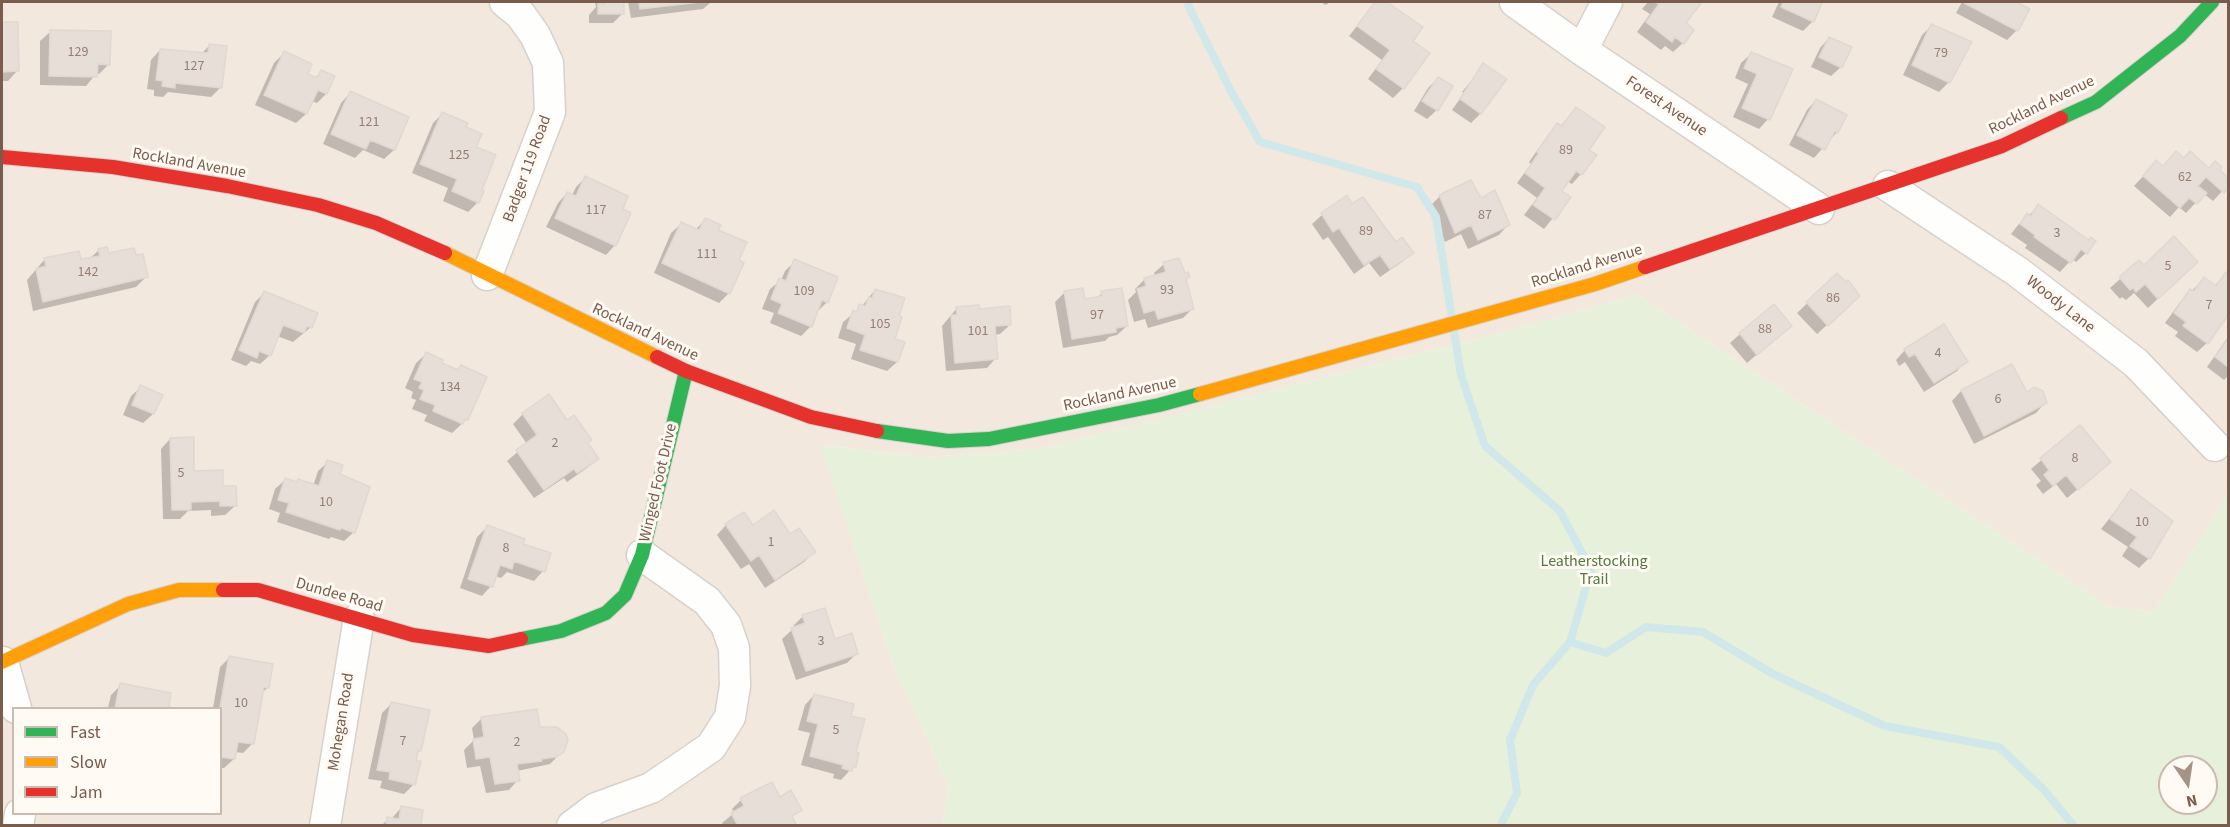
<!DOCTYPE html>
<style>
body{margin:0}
#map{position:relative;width:2230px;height:827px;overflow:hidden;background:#f9f5f0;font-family:"Source Sans 3",sans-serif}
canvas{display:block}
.frame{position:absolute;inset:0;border:3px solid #7a5c4d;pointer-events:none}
.legend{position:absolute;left:12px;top:707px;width:210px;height:108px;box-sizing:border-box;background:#fffaf3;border:2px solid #cabbb1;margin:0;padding:8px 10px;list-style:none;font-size:18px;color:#7a5c4d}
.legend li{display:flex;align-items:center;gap:12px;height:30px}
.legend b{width:30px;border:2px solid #cabbb1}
.north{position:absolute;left:2158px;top:755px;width:60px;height:60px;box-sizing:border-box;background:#fffaf3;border:2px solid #cabbb1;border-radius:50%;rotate:167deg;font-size:16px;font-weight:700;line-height:24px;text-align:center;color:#7a5c4d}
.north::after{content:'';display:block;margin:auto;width:21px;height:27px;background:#a69286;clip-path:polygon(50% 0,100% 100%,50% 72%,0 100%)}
</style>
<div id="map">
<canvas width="2230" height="827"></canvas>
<div class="frame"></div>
<ul class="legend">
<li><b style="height:8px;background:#30b455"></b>Fast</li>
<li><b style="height:8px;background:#ff9f0a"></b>Slow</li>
<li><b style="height:8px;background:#e5322d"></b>Jam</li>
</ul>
<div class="north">N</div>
</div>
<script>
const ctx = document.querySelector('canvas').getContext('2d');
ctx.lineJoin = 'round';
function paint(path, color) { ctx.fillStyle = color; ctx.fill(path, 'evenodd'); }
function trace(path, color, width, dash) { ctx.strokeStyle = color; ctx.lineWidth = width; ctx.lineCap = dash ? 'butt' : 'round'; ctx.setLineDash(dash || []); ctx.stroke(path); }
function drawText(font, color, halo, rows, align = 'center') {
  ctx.font = font + ' "Source Sans 3",sans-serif'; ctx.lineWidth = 6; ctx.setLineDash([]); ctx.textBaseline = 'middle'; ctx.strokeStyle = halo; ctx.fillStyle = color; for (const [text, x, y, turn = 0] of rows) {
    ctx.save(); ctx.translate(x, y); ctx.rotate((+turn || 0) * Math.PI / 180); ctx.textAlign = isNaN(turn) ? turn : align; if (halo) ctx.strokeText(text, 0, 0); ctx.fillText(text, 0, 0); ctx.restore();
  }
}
paint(new Path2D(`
 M2 2H2228V489L2224 501 2154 612 2109 607 1638 295 1485 337 1038 449 926 457 821 445 892 663 948 784 943 825 2 826ZM14 708H220V814H14Z`), '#f2e8de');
paint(new Path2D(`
 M1638 295 2109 607 2154 612 2224 501 2228 489V825H943L948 784 892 663 820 445 926 457 1038 449 1485 337ZM2170 767H2206V803H2170Z`), '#e7f0db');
paint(new Path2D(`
 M595 2H623V13L613 23H589V15L596 7Z
 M628 2H711L703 9 631 18Z
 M1320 2H1330L1326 5Z
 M1376 2H1384L1421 27 1411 41 1428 53 1403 88 1393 98 1368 79 1382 60 1349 36Z
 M1648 2 1700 3 1684 24 1683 43 1673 52 1665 46 1661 50 1637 32 1650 14 1642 9Z
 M1779 2H1816L1820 3 1813 21 1803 31 1772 17Z
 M1962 2H2020L2017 30 2007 40 1956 13Z
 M16 23 17 71 8 81H2V24Z
 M1932 25 1949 82 1939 92 1903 75 1922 35Z
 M50 32 109 64 99 74H96L86 86 40 85V41Z
 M1829 38 1841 67 1831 76 1811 67 1820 48Z
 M209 46 221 87 211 97 168 92 163 97 154 96V90L147 89 151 60 160 50 201 54Z
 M284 53 306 74 315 78 321 72 326 94 317 103 311 101 306 114 296 123 255 105 274 63Z
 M1751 54 1772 62 1768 119 1759 129 1733 117 1748 84 1735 78 1741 63Z
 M1484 65 1504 79 1480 114 1471 123 1452 110 1464 93 1462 92Z
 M1438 78 1437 110 1427 119 1414 111 1428 88Z
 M350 93 407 118 394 150 384 159 363 150 355 158 323 144 341 103Z
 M1816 100 1845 115 1837 132 1814 158 1789 145 1807 110Z
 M1576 108 1581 174 1572 184 1567 181 1560 191 1569 198 1544 229 1524 215 1537 198 1517 183 1531 164 1529 162 1548 135 1558 125 1560 127Z
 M442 114 464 128 474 148 480 191 478 202 468 212 443 201 448 188 412 173 433 123Z
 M2176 153 2184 160 2209 170H2218L2228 180V185L2213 201 2204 194 2186 213 2179 207 2170 217 2134 186 2147 172 2162 167Z
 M585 178 621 210 615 245 606 255 546 227 558 203 567 193 572 195 576 187Z
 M1440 196 1480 200 1508 225 1499 235 1468 249 1461 234 1445 242 1430 206Z
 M1347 198 1352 206 1395 244 1412 253 1402 262 1380 277 1369 263 1354 274 1328 237 1323 240 1312 224 1322 215Z
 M2039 206 2086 253 2076 262 2072 259 2060 272 2025 248 2027 245 2011 234 2018 225Z
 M705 220 716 230 737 261 729 293 719 303 654 273 671 233 681 224 695 230Z
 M99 250 146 277 136 287 33 311 27 280 45 259 80 261 89 259Z
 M795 261 827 302 817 312 811 326 801 336 770 323 774 313 762 309 770 289 781 280 785 271Z
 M2139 262 2144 267 2186 272 2148 308 2134 293 2126 300 2122 297 2120 299 2110 288Z
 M1164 264 1188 277 1185 281 1193 308 1183 318 1148 328 1145 319 1134 322 1128 300 1136 292 1135 289 1145 279 1155 276 1154 273Z
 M2226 274 2228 275V312L2207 343 2197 352 2175 336 2178 332 2165 323 2181 301 2204 279 2214 286Z
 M1837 275 1848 306 1817 334 1797 313Z
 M875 290 893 340 897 362 887 371 851 359 856 344 838 338 843 322 861 307Z
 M265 292 311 327 293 342 277 336 270 355 260 364 251 361 246 366 231 360 255 302Z
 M1065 292 1084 301 1096 299 1102 293 1127 326 1117 335 1109 337 1105 341 1063 348 1055 302Z
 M957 308 978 311 1010 325 1000 334 995 335 996 358 987 368 946 371 942 326Z
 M1790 326 1747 363 1730 343 1740 334Z
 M2228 337V376L2224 380 2207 367Z
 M1905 350 1966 361 1957 371 1924 392 1905 362 1899 366 1896 360Z
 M426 354 440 364 457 371 461 367 467 419 452 433 424 421 427 415 412 409 416 400 411 398 413 392 405 388 416 363Z
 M2012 366 2026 395 2045 403 2036 413 1974 444 1952 401 1961 391Z
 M141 387 161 396 153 414 143 423 123 415 131 396Z
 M549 396 597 459 587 468 567 482 564 478 534 498 507 461 527 444 513 424 523 414Z
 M2080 427 2099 472 2067 498 2056 484 2043 494 2036 485 2041 481 2031 469Z
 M170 439 193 472 221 488 235 506 225 515 211 516V510L188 511 180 519H163L161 449Z
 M328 462 338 475 354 532 344 541 331 537 329 539 277 522 280 513 269 509 275 489 285 480 296 483 298 481 313 486 318 471Z
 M2131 491 2149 558 2139 568 2122 556 2128 547 2101 529Z
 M726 525 752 527 790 536 814 552 804 562 765 588 749 564 741 569 717 535Z
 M487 527 522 545 543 571 534 581 507 572 501 578 495 576 491 586 482 596 460 588 477 537Z
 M803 616 834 641 857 653 847 663 796 680 782 639 794 628 793 626Z
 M230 657 267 688 261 694 252 744 243 753 235 752 234 759 224 768H220V708H213L220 667Z
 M121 685 167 707 169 708H108L111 695Z
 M814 695 849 717 854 753 857 754 854 766 841 780 833 778 834 774 801 765 810 733 798 730 805 705Z
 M392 703 420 750 416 754 414 784 404 794 380 788 382 781 368 779 382 713Z
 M482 718 539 728 563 751 550 764 517 771 518 780 509 790 486 793 480 766 467 768 464 750 474 740 472 728Z
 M779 799 800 810 791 818 795 826H723L722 823 734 813 732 809 741 800Z
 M401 808 419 826H381L388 819H391Z`), '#0003');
trace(new Path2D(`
 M1189 2 1188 5 1231 91 1260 142 1417 187 1436 217 1452 318
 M1454 331 1461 375 1485 446 1560 511 1591 570 1570 642 1533 685 1510 740 1517 793 1500 826
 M1570 642 1606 653 1646 627 1703 632 1773 674 1885 726 1999 747 2044 790 2074 826`), '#d0e8ea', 8);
const building = new Path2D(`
 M605 2H624V14H598V3L605 4Z
 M639 2H700L640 9Z
 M1375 2H1387L1423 27 1413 41 1430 53 1404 89 1376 69 1390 50 1357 26Z
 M1655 2H1702L1686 23 1694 30 1684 44 1675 37 1672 42 1646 22 1659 4Z
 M1783 2H1820L1822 3 1814 22 1781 7Z
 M1965 2H2022L2020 4 2030 9 2018 31 1964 3Z
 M2 22H18L19 71 2 72Z
 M1931 24 1972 42 1950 83 1912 65Z
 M50 30 111 31 110 65 98 64 97 77 49 76Z
 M1829 37 1852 47 1842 68 1819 57Z
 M209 44 227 46 222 88 175 83V88L162 86 163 81 156 80 160 49 208 53Z
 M284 51 312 64 308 74 317 78 321 70 335 76 327 94 318 90 307 114 264 95Z
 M1751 52 1793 69 1770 120 1742 108 1757 74 1744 68Z
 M1483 63 1507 79 1481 114 1460 99Z
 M1438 77 1453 86 1438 111 1422 101Z
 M350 91 409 117 395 150 370 140 366 149 331 134Z
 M1816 99 1847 115 1838 133 1835 131 1825 150 1797 135Z
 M1576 107 1605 127 1589 150 1597 155 1582 175 1576 171 1562 191 1571 197 1555 220 1533 205 1545 188 1525 173 1539 153 1537 152 1557 123 1562 126Z
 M442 112 468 123 466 127 482 134 476 147 496 155 482 190 484 191 479 203 452 191 457 179 420 164Z
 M2176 151 2184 158 2190 151 2209 168 2215 161 2222 167 2220 170 2228 178V187L2224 193 2206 177 2198 186 2207 193 2197 204 2189 198 2180 208 2143 176 2156 160 2163 166Z
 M585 176 628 196 623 209 631 213 616 246 555 218 567 192 576 196Z
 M1471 180 1481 198 1495 190 1510 225 1478 240 1471 225 1455 233 1439 195Z
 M1347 195 1352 204 1363 197 1396 242 1402 237 1414 253 1390 269 1380 255 1364 265 1339 228 1333 232 1321 213Z
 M2038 204 2089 240 2091 237 2096 241 2087 254 2081 249 2071 263 2034 237 2035 235 2020 224 2027 213 2031 216Z
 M705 218 721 225 718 230 747 242 739 260 744 263 730 294 662 263 681 222 699 230Z
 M2174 236 2198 262 2158 299 2145 284 2136 292 2133 288 2130 290 2119 277 2139 260 2144 265Z
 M107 247 109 253 134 248 136 255 143 254 148 277 43 302 36 269 46 266 44 258 79 251 81 259 100 256 98 249Z
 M1179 258 1185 273 1188 272 1190 277 1186 279 1194 309 1158 319 1155 310 1144 313 1137 289 1146 286 1144 278 1166 272 1163 262Z
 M794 259 838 277 828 303 822 300 812 327 778 313 782 304 771 299 779 278 786 281Z
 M2226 272 2228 273V315L2208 344 2183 326 2186 322 2174 313 2190 289 2194 291 2204 277 2216 286Z
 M1837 273 1846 282 1848 280 1860 296 1828 326 1806 302Z
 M1083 288 1085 299 1102 296 1101 291 1122 288 1128 326 1116 328V332L1072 339 1064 291Z
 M875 289 905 298 899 316 902 317 895 339 905 342 898 362 860 350 865 335 847 328 853 310 857 312 859 304 865 306 869 297 872 298Z
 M264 291 318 313 312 328 307 326 304 333 283 325 271 356 259 351 257 358 239 350Z
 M1774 304 1792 326 1757 355 1739 333Z
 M979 305V309L1010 306 1011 325 995 326 998 359 955 363 951 315H957L956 307Z
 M1944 324 1968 362 1934 383 1915 354 1909 357 1904 349Z
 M2228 339V367L2215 357Z
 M426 352 443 360 442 363 458 370 461 365 487 377 468 420 465 419 463 424 433 411 435 405 420 399 424 390 419 388 422 382 414 379Z
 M2012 364 2027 392 2034 387 2043 391 2047 403 1984 436 1961 390Z
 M140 385 163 395 154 414 132 405Z
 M549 394 567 420 574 415 592 440 588 443 599 459 577 473 574 469 544 490 516 450 537 435 522 413Z
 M2080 425 2111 462 2078 490 2066 475 2053 486 2044 475 2049 470 2040 458Z
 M194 437V471L223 470V486H236L237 506H220V501L191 502V510H172L170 438Z
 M327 460 343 465 340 474 370 487 355 533 341 528 340 530 286 512 289 503 278 500 285 478 297 482 298 479 319 486Z
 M2131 489 2173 521 2150 559 2130 546 2137 537 2110 519Z
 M774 510 790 534 799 528 816 552 775 580 759 555 751 561 725 524 744 512 753 525Z
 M487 525 525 539 523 544 551 553 545 572 514 561 512 569 500 565 493 587 468 579Z
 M825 608 835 639 852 633 858 654 806 671 791 628 805 623 802 615Z
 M229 656 273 664 269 688 264 687 254 744 238 742 235 759 220 757V708Z
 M120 683 171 693 169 706 171 708H115Z
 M814 694 854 704 851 716 865 719 856 752 859 753 856 767 853 766 852 771 842 768 843 765 810 756 818 724 807 721Z
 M391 702 430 710 421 751 418 750 416 761H421L415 785 389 779 390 772 377 770Z
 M537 709 540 727H557L566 734 568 740 564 752 556 757 541 759 542 761 517 764 520 781 495 784 490 757 476 759 473 739 484 737 481 717Z
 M772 782 780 797 791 790 802 810 792 816 797 826H738L731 813 744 806 740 798Z
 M401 806 423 810 421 825 424 826H386L387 817 399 819Z`);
paint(building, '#e6ded7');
trace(building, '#e2d8d2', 1.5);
const street = new Path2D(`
 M1515 2 1582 50 1819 209
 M1582 50 1607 2
 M1888 186 2018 272 2136 363 2215 446
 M487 275 550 112 548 63 535 35 520 14 505 2
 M3 662 16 708
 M18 826 20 814
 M325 826 359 618
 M572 826 596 808 651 788 711 747 730 717 735 686 734 648 726 625 707 601 642 555`);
const fast = new Path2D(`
 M2061 118 2096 102 2180 36 2212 2
 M877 431 948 441 989 439 1159 405 1200 394
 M521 639 561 631 606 613 625 595 642 555 686 371`);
const slow = new Path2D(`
 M445 253 657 357
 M1200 394 1595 284 1645 267
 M2 662 128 604 179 590H223`);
const jam = new Path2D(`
 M2 157 113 167 227 186 318 205 376 223 445 253
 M1645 267 2002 146 2061 118
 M657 357 686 371 811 417 877 431
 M223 590H258L413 635 489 646 521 639`);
trace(street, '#d7d1cb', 33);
trace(fast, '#d9d2cb', 16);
trace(slow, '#d9d2cb', 16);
trace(jam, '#d9d2cb', 16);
trace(street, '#fefefd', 30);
trace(fast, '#30b455', 14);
trace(slow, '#ff9f0a', 14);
trace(jam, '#e5322d', 14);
drawText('14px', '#977e72', null, [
 ["129",78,53],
 ["79",1941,54],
 ["127",194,67],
 ["121",369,123],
 ["89",1566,151],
 ["125",459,156],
 ["62",2185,178],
 ["117",596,211],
 ["87",1485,216],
 ["89",1366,232],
 ["3",2057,234],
 ["111",707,255],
 ["5",2168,267],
 ["142",88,273],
 ["93",1167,291],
 ["109",804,292],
 ["86",1833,299],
 ["7",2209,306],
 ["97",1097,316],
 ["105",880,325],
 ["88",1765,330],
 ["101",978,332],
 ["4",1938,354],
 ["134",450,388],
 ["6",1998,400],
 ["2",555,444],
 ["8",2075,459],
 ["5",181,474],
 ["10",326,503],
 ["10",2142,523],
 ["1",771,543],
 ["8",506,549],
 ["3",821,642],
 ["10",241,704],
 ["5",836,731],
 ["7",403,742],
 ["2",517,743]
]);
drawText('16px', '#7a5c4d', '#fffaf3', [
 ["Rockland Avenue",2042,106,-26],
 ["Forest Avenue",1666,107,34],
 ["Rockland Avenue",189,164,10],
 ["Badger 119 Road",528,169,-70],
 ["Rockland Avenue",1587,267,-17],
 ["Woody Lane",2060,305,38],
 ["Rockland Avenue",645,333,25],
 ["Rockland Avenue",1120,395,-12],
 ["Winged Foot Drive",659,483,-77],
 ["Dundee Road",339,596,16],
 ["Mohegan Road",342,722,-81]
]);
drawText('16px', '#537a41', '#fffaf3', [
 ["Leatherstocking",1594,562],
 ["Trail",1594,580]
]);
</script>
